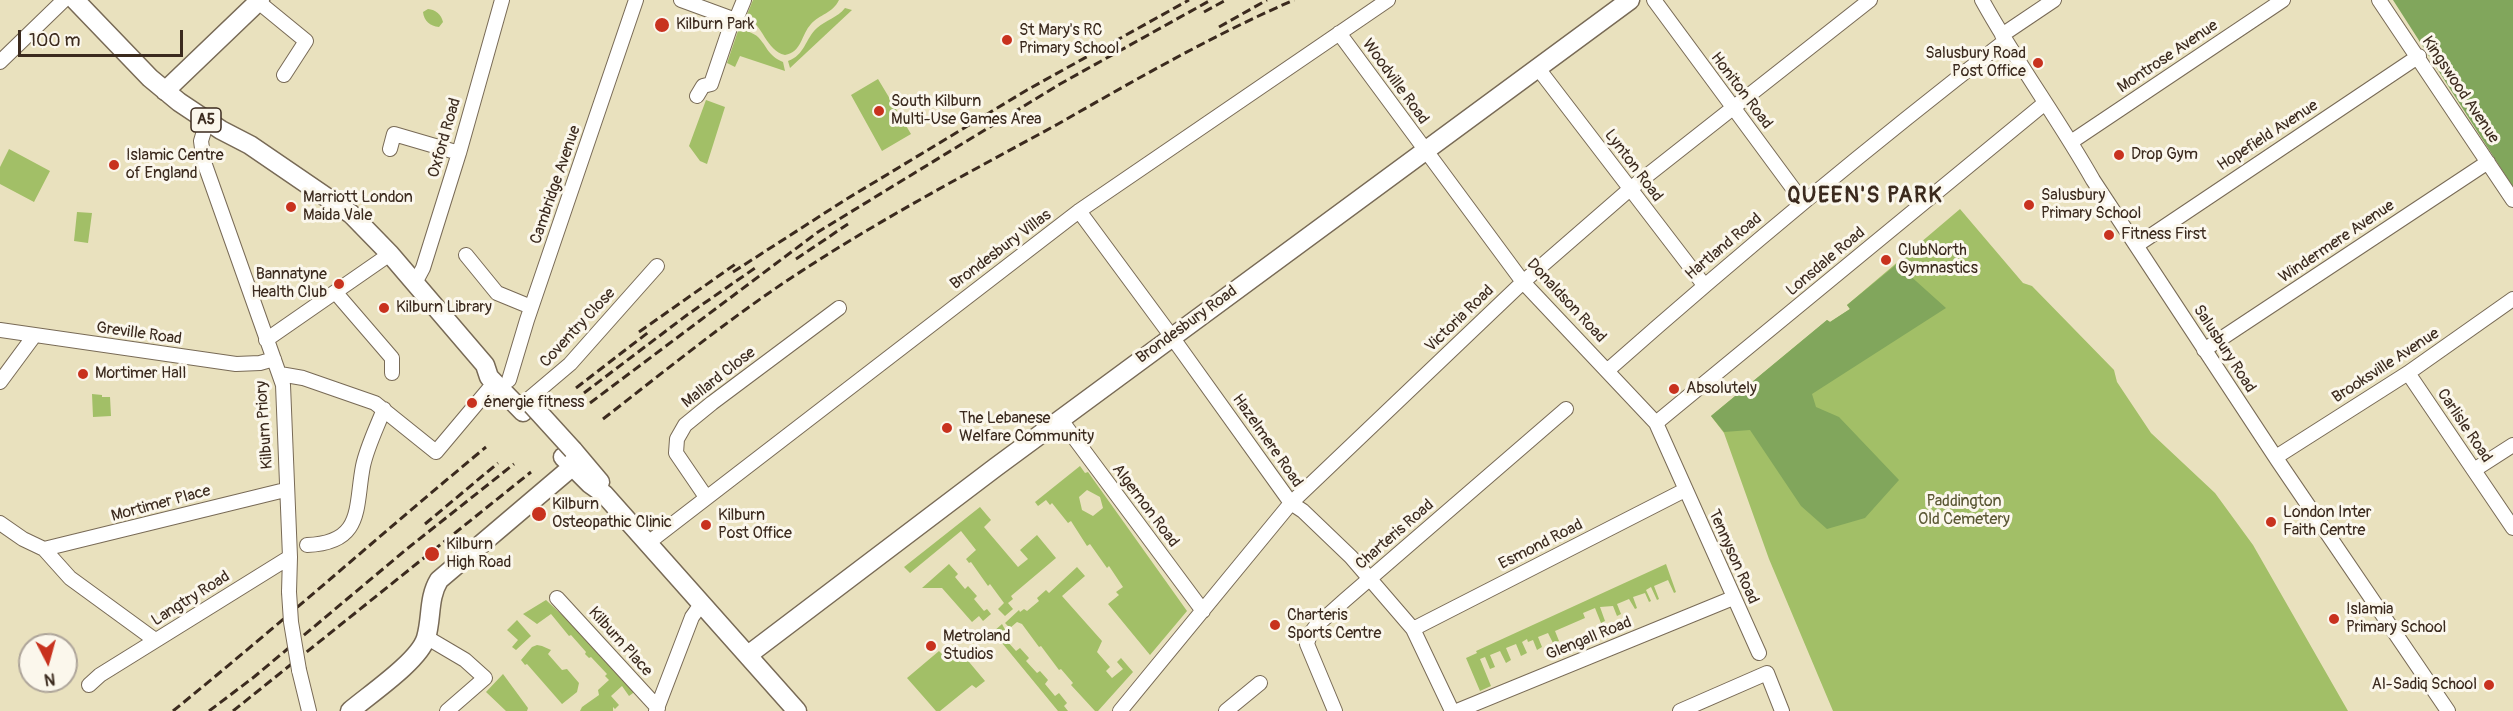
<!DOCTYPE html>
<meta charset="utf-8">
<style>
body{margin:0}
#map{position:relative;width:2513px;height:711px;overflow:hidden;background:#e9e1be;font-family:Pangolin,sans-serif}
canvas{display:block}
.north{position:absolute;left:18px;top:633px;width:60px;height:60px;box-sizing:border-box;background:#fbf7ec;border:2px solid #aea59a;border-radius:50%;rotate:174deg;font-size:16px;font-weight:700;line-height:24px;text-align:center;color:#3b2a1e}
.north::after{content:'';display:block;margin:auto;width:21px;height:27px;background:#c8321e;clip-path:polygon(50% 0,100% 100%,50% 72%,0 100%)}
.scale{position:absolute;left:18px;top:30px;width:165px;height:27px;box-sizing:border-box;border:3px solid #3b2a1e;border-top:0;padding-left:8px;font-size:18px;line-height:21px;white-space:nowrap;color:#3b2a1e;-webkit-text-stroke:4px #fbf7ec;paint-order:stroke}
</style>
<div id="map">
<canvas width="2513" height="711"></canvas>
<div class="north">N</div>
<div class="scale">100 m</div>
</div>
<script>
const ctx = document.querySelector('canvas').getContext('2d');
ctx.lineJoin = 'round';
function paint(path, color) { ctx.fillStyle = color; ctx.fill(path, 'evenodd'); }
function trace(path, color, width, dash) { ctx.strokeStyle = color; ctx.lineWidth = width; ctx.lineCap = dash ? 'butt' : 'round'; ctx.setLineDash(dash || []); ctx.stroke(path); }
function drawText(font, color, halo, rows, align = 'center') {
  ctx.font = font + ' Pangolin,sans-serif'; ctx.lineWidth = 6; ctx.setLineDash([]); ctx.textBaseline = 'middle'; ctx.strokeStyle = halo; ctx.fillStyle = color; for (const [text, x, y, turn = 0] of rows) {
    ctx.save(); ctx.translate(x, y); ctx.rotate((+turn || 0) * Math.PI / 180); ctx.textAlign = isNaN(turn) ? turn : align; if (halo) ctx.strokeText(text, 0, 0); ctx.fillText(text, 0, 0); ctx.restore();
  }
}
paint(new Path2D(`
 M753 0H839C832 14 820 14 811 24 801 35 802 52 785 55 766 51 763 24 746 17Z
 M845 8 852 10 790 68 788 61C805 55 805 39 817 28 826 20 837 18 845 8Z
 M428 9C436 10 441 14 443 22L439 27C430 26 424 21 423 12Z
 M739 28C744 30 754 33 758 37 767 46 768 56 783 62L785 71 740 56 735 67 727 63Z
 M878 79 911 134 882 151 851 95Z
 M706 100 725 107 707 164 700 161 689 146Z
 M9 149 50 171 34 202 0 184V167Z
 M1960 209 2023 283 2032 286 2114 370 2117 382 2151 433 2215 493 2253 545 2348 711H1833L1769 559 1724 433 1711 416 1827 320 1830 322 1850 309 1847 305Z
 M77 212 92 213 88 243 74 241Z
 M92 394 102 395V397H110L111 416 93 417Z
 M1080 466 1085 473 1088 472 1187 611 1150 655 1108 604 1119 595 1116 592 1123 587 1109 566 1107 568 1090 544 1087 546 1071 521 1068 523 1052 503 1050 505 1046 500 1038 506 1035 502ZM1087 490 1100 497 1103 508 1093 516 1082 510 1079 497Z
 M980 507 991 520 984 527 1018 567 1028 559 1020 550 1037 535 1056 558 1011 596 1013 599 1008 603 1013 609 1005 616 998 609 1004 603 990 584 988 586 971 562 969 563 966 559 976 550 961 531 910 573 904 567Z
 M949 564 958 574 955 577 965 589 968 586 977 596 974 599 984 611 987 609 991 614 983 621 979 616 972 622 942 588H922Z
 M1666 564 1676 592 1674 593 1668 580 1654 586 1659 599 1657 600 1651 587 1646 590 1651 601 1649 602 1645 593 1633 597 1637 608 1635 609 1629 599 1617 604 1621 614 1617 616 1613 606 1600 607 1605 621 1601 623 1595 608 1583 613 1585 618 1555 631 1559 641 1553 643 1548 633 1538 637 1542 647 1537 650 1533 640 1528 642 1527 639 1522 642 1527 653 1521 656 1516 644 1506 648 1511 660 1506 663 1500 651 1490 655 1495 667 1490 669 1485 657 1480 659 1491 686 1480 691 1466 658 1477 653 1476 651Z
 M1077 567 1085 576 1062 596 1102 641 1097 652 1110 667 1106 671 1112 678 1123 669 1117 662 1121 658 1133 672 1098 711H1095L1071 685 1073 683 1061 669 1059 670 1041 646 1039 647 1022 624 1017 622 1010 628 1005 623 1019 610 1020 612 1024 609 1027 611 1039 601 1037 598 1046 590 1049 593Z
 M546 600 637 685V690L629 696 622 686 611 696 619 705 615 709 613 707V711H580L582 707 599 695 598 690 609 680 605 676 607 674 591 657 589 658 585 654 586 652 571 635 569 636 551 614 537 624 523 614Z
 M517 620 531 636 516 650 512 647 518 640 507 630Z
 M1002 624 1009 637 1006 640 1016 651 1020 648 1029 658 1026 661 1037 673 1040 671 1048 680 1045 684 1055 696 1059 693 1067 703 1064 706 1068 711H1058L993 632Z
 M954 644 985 681 976 688 972 685 940 711H936L907 678 939 651 942 654Z
 M537 645 542 646 551 650 548 654 562 670 567 669 579 683 577 692 562 704 527 664 525 665 521 660 532 647Z
 M503 674 528 708 527 711H506L486 692Z`), '#a2bf67');
paint(new Path2D(`
 M2393 0H2513V187Z
 M1897 264 1946 308 1812 394 1816 407 1839 417 1899 480 1865 518 1827 529 1801 506 1750 430 1724 432 1711 416 1827 320 1830 322 1850 309 1847 305Z`), '#81a65c');
const minor = new Path2D(`
 M256 0 306 41 284 75
 M681 0 733 19 711 84 703 86 697 96
 M1654 0 1803 202
 M1982 0C2016 62 2058 118 2093 180L2278 461 2448 711
 M2379 0 2513 200
 M733 19 737 17 744 0
 M1339 33 1523 282 1656 423 1759 653
 M2002 35 2054 0
 M0 62 64 0
 M1537 67 1704 285
 M207 121 201 141 204 162 283 385 290 557 289 592
 M2071 142 2283 0
 M390 149 394 134 459 153
 M1079 211 1172 337 1291 503 1303 511 1351 557 1413 629 1452 711
 M2137 245 2419 56
 M466 255 497 293 531 307
 M415 283 423 268 459 153 502 0
 M336 293 392 358V373
 M0 330 236 364 260 363 274 359
 M266 340 390 254
 M2204 350 2488 162
 M1608 370C1737 256 1869 146 2005 41
 M2408 373 2513 528
 M280 374 303 378 375 403 436 452 494 383
 M509 380 527 320 636 0
 M0 382 34 336
 M518 408 570 364 657 266
 M1061 420 1203 611
 M1656 423 2045 103
 M2276 457 2408 373 2513 299
 M2474 470 2513 445
 M706 497 676 453 677 439 685 425 712 403 839 308
 M0 523 23 539 44 549 70 578 155 640
 M648 543 1079 211 1388 0
 M307 545C364 543 355 507 363 466 367 447 377 427 384 409
 M44 549 285 490
 M557 598 658 708
 M1413 629 1685 490
 M426 637 465 660 485 678 447 711
 M299 670 309 711
 M89 685 100 675 290 557
 M656 711 692 617 702 603
 M1120 711 1291 503 1523 282 1630 189 1870 0
 M1226 711 1260 683
 M1335 711 1307 644 1310 634 1316 626 1345 600 1566 409
 M1457 711 1733 598
 M1680 711 1767 673 1782 711`);
const major = new Path2D(`
 M75 0 150 78 179 102 221 130 250 145 351 214 390 254 485 365 489 377 523 412
 M165 91 260 0
 M573 450 600 482
 M563 457 590 484 604 494 797 711
 M748 655 996 467 1630 0
 M350 711C370 694 419 661 426 638 432 618 428 598 439 580L572 467`);
trace(minor, '#786a56', 16);
trace(major, '#786a56', 21);
trace(minor, '#fff', 14);
trace(major, '#fff', 18);
trace(new Path2D(`
 M1204 12 1226 0
 M1219 27 1267 0
 M796 259 848 224
 M733 272 845 200 1027 90 1189 0
 M639 332 737 263
 M576 388 650 331
 M584 393 687 315 758 266
 M590 403 818 232 1060 84 1211 0
 M603 419C665 371 726 321 791 278 877 221 968 173 1058 124 1135 80 1213 35 1294 0
 M425 524 498 463
 M173 711C279 625 381 534 486 447
 M209 711 254 677 408 548 514 464
 M233 711 531 472`), '#3b2a1e', 3, [9, 4.5]);
const minorBridge = new Path2D(`
 M289 592 291 622 299 670`);
const majorBridge = new Path2D(`
 M532 405 573 450`);
trace(minorBridge, '#786a56', 16, []);
trace(majorBridge, '#786a56', 21, []);
trace(minorBridge, '#fff', 14);
trace(majorBridge, '#fff', 18);
for (const [x, y, r, color] of [
 [662,25,8,"#c8321e"],
 [1007,40,6,"#c8321e"],
 [2038,63,6,"#c8321e"],
 [879,111,6,"#c8321e"],
 [2119,155,6,"#c8321e"],
 [114,165,6,"#c8321e"],
 [2029,205,6,"#c8321e"],
 [291,207,6,"#c8321e"],
 [2109,235,6,"#c8321e"],
 [1886,260,6,"#c8321e"],
 [339,284,6,"#c8321e"],
 [384,308,6,"#c8321e"],
 [83,374,6,"#c8321e"],
 [1674,389,6,"#c8321e"],
 [472,403,6,"#c8321e"],
 [947,428,6,"#c8321e"],
 [539,514,8,"#c8321e"],
 [2271,522,6,"#c8321e"],
 [706,525,6,"#c8321e"],
 [432,554,8,"#c8321e"],
 [2334,619,6,"#c8321e"],
 [1275,625,6,"#c8321e"],
 [931,646,6,"#c8321e"],
 [2489,685,6,"#c8321e"]
]) { const dot = new Path2D(); dot.arc(x, y, r, 0, 2 * Math.PI); ctx.fillStyle = color; ctx.fill(dot); trace(dot, '#fbf7ec', 2); }
for (const [x, y, w] of [
 [206,120,30]
]) { const box = new Path2D(); box.roundRect(x - w / 2, y - 12, w, 24, 4.5); ctx.fillStyle = '#fbf7ec'; ctx.fill(box); trace(box, '#3b2a1e', 1.5); }
drawText('bold 15px', '#3b2a1e', null, [
 ["A5",206,120]
]);
drawText('16px', '#3b2a1e', '#fbf7ec', [
 ["Kilburn Park",676,25],
 ["St Mary's RC",1019,31],
 ["Primary School",1019,49],
 ["Salusbury Road",2026,54,"right"],
 ["Post Office",2026,72,"right"],
 ["South Kilburn",891,102],
 ["Multi-Use Games Area",891,120],
 ["Drop Gym",2131,155],
 ["Islamic Centre",126,156],
 ["of England",126,174],
 ["Salusbury",2041,196],
 ["Primary School",2041,214],
 ["Marriott London",303,198],
 ["Maida Vale",303,216],
 ["Fitness First",2121,235],
 ["ClubNorth",1898,251],
 ["Gymnastics",1898,269],
 ["Bannatyne",327,275,"right"],
 ["Health Club",327,293,"right"],
 ["Kilburn Library",396,308],
 ["Mortimer Hall",95,374],
 ["Absolutely",1686,389],
 ["énergie fitness",484,403],
 ["The Lebanese",959,419],
 ["Welfare Community",959,437],
 ["Kilburn",552,505],
 ["Osteopathic Clinic",552,523],
 ["London Inter",2283,513],
 ["Faith Centre",2283,531],
 ["Kilburn",718,516],
 ["Post Office",718,534],
 ["Kilburn",446,545],
 ["High Road",446,563],
 ["Islamia",2346,610],
 ["Primary School",2346,628],
 ["Charteris",1287,616],
 ["Sports Centre",1287,634],
 ["Metroland",943,637],
 ["Studios",943,655],
 ["Al-Sadiq School",2477,685,"right"]
], 'left');
drawText('16px', '#3b2a1e', '#fbf7ec', [
 ["Montrose Avenue",2168,57,-34],
 ["Woodville Road",1395,82,54],
 ["Kingswood Avenue",2460,90,56],
 ["Honiton Road",1741,91,53],
 ["Hopefield Avenue",2268,136,-33],
 ["Oxford Road",445,138,-74],
 ["Lynton Road",1633,166,53],
 ["Cambridge Avenue",556,185,-71],
 ["Windermere Avenue",2337,242,-34],
 ["Hartland Road",1724,247,-40],
 ["Brondesbury Villas",1001,250,-37],
 ["Lonsdale Road",1826,262,-40],
 ["Donaldson Road",1566,301,47],
 ["Victoria Road",1460,319,-44],
 ["Brondesbury Road",1187,325,-36],
 ["Coventry Close",578,328,-47],
 ["Greville Road",139,334,8],
 ["Salusbury Road",2224,349,57],
 ["Brooksville Avenue",2386,366,-33],
 ["Mallard Close",719,378,-38],
 ["Kilburn Priory",265,425,-94],
 ["Carlisle Road",2464,426,56],
 ["Hazelmere Road",1267,441,55],
 ["Mortimer Place",161,504,-15],
 ["Algernon Road",1145,506,53],
 ["Charteris Road",1395,535,-41],
 ["Esmond Road",1541,545,-27],
 ["Tennyson Road",1733,557,66],
 ["Langtry Road",191,599,-32],
 ["Glengall Road",1589,639,-22],
 ["Kilburn Place",620,642,48]
]);
drawText('16px', '#5a5734', '#fbf7ec', [
 ["Paddington",1964,502],
 ["Old Cemetery",1964,520]
]);
ctx.letterSpacing = '1.5px';
drawText('bold 22px', '#3b2a1e', '#fbf7ec', [
 ["QUEEN'S PARK",1865,196]
]);
ctx.letterSpacing = '0px';
</script>
